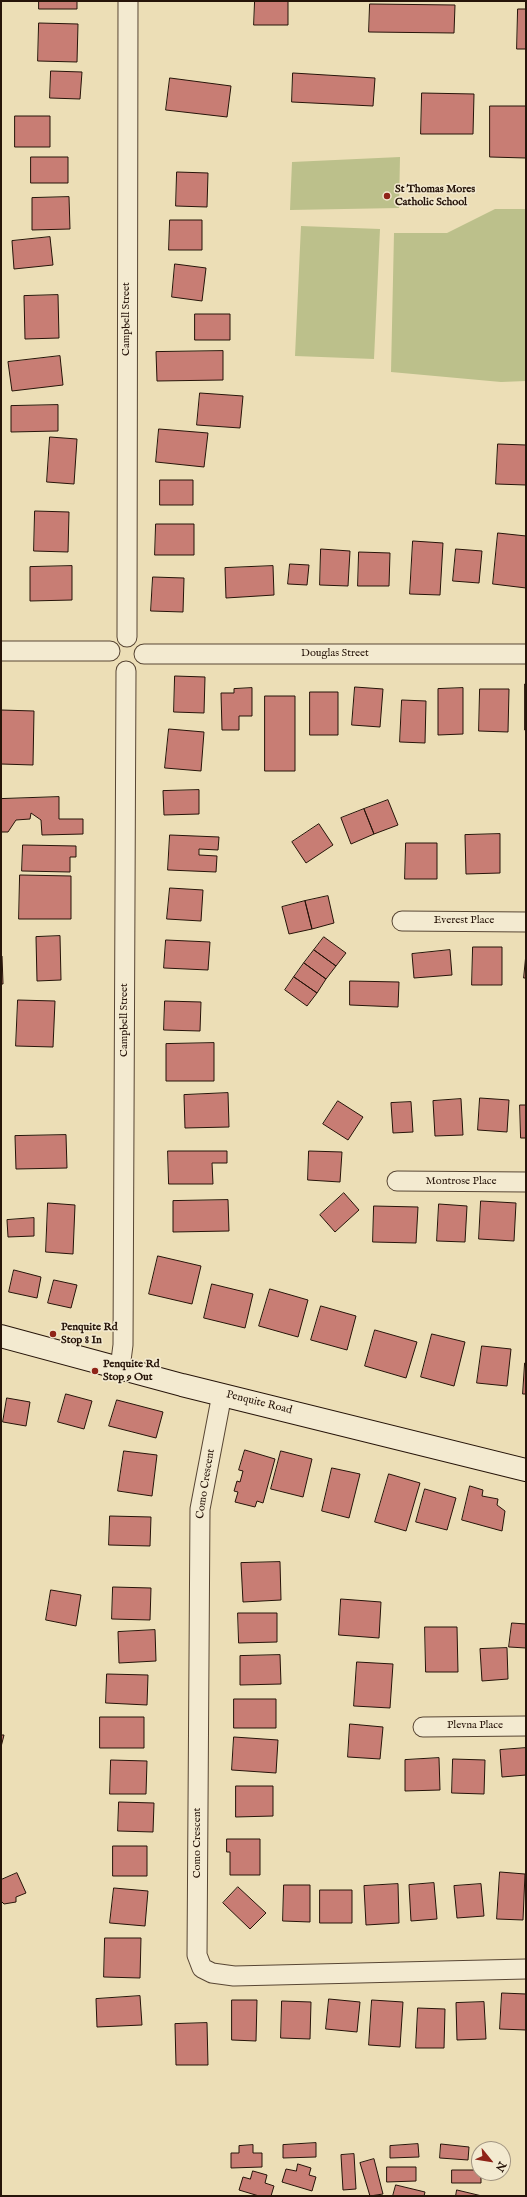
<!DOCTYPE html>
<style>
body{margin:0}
#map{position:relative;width:527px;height:2197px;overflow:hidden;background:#ecdeb6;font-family:"IM FELL English",serif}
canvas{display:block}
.frame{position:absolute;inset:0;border:2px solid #261409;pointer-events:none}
.north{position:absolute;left:471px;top:2141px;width:40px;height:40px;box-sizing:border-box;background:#f3ead0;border:1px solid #a19480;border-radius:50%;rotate:120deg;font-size:11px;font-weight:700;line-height:16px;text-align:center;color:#261409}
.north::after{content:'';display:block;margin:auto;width:14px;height:18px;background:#8f2418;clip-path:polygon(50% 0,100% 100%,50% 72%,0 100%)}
</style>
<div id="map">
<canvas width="527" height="2197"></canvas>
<div class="frame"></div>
<div class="north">N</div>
</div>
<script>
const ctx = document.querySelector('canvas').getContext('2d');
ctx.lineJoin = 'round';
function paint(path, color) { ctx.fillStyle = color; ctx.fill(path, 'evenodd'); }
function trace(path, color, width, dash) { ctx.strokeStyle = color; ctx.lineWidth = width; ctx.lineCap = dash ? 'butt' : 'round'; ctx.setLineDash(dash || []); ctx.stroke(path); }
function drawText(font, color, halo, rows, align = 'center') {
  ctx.font = font + ' "IM FELL English",serif'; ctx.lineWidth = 3; ctx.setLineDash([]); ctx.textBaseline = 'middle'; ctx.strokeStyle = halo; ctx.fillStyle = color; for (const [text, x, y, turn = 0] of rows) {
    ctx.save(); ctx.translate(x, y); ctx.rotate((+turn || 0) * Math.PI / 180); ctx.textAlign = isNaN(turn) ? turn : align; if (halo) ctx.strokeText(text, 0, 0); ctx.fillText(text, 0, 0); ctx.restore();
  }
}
paint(new Path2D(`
 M400 157 399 208 290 210 292 162Z
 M495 209H526V381L501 382 391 372 394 233H447Z
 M301 226 380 229 374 359 295 356Z`), '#bcc08b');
const building = new Path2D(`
 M39 1H77V9H39Z
 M255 1H288V25H254Z
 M370 4 455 5 454 33 369 32Z
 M518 9H526V49H517Z
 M39 23 78 24 77 62 38 61Z
 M51 71 82 72 80 99 50 98Z
 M293 73 375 78 373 106 292 102Z
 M170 78 231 86 227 117 166 110Z
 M422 93 474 94 473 134H421Z
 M490 106H526V158L490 157Z
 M15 116H50V147H15Z
 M31 157H68V183H31Z
 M177 172 208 173 207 207 176 206Z
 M69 197 70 229 32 230V198Z
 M170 220H202V250H169Z
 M50 237 53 265 14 269 12 241Z
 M175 264 206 268 202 301 172 297Z
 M58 295 59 338 25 339 24 296Z
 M195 314H230V340H195Z
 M223 351V380L157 381 156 352Z
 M60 356 63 385 12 391 8 362Z
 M200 393 243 396 240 428 197 425Z
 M58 405V431L11 432V406Z
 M159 429 208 433 204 467 156 462Z
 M50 437 77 439 74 484 47 482Z
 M498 444 526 445V485L496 484Z
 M160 480H193V505H160Z
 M35 511 69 512 68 552 34 551Z
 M156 524H194V555H155Z
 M498 533 526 536V588L493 584Z
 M413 541 443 543 440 595 410 594Z
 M321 549 350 551 348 586 320 585Z
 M456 549 482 551 479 583 453 581Z
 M359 552 390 553 389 586H358Z
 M290 564 309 565 307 585 288 584Z
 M72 566V600L30 601V567Z
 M273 566 274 595 226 598 225 568Z
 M153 577 184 578 183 612 151 611Z
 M175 676 205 677 204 713 174 712Z
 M525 684H526V730H525Z
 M355 687 383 689 380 727 352 725Z
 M252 688V716H239V730H222L221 693H234V689Z
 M463 688V734L438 735V689Z
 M480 689H509L508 732 479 731Z
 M310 692H338V735H310Z
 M265 696H295V771H265Z
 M402 700 426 701 425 743 400 742Z
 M1 710 34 711 33 765 1 764Z
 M169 729 204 732 201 771 165 768Z
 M199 790V814L164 815 163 791Z
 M59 797V819H83V834L42 835 41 820 31 813 30 819 16 820 8 832H1V799Z
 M388 800 398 825 374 834 364 809Z
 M364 809 374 834 351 844 341 818Z
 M319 824 333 845 306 863 292 842Z
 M500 834V873L466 874 465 835Z
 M170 835 219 837 218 850 199 849V855L217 856 216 872 168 870Z
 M406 843H437V879H405Z
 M23 845 76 846V857H70V872L22 871Z
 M20 875 71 876V919H19Z
 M170 888 203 890 201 921 167 919Z
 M328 896 334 923 312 929 305 901Z
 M305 901 312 929 289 934 282 907Z
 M60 936 61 980 37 981 36 937Z
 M324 937 346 953 336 966 314 950Z
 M166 940 210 942 208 970 164 968Z
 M473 947H502V985H472Z
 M314 950 336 966 326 979 304 963Z
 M450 950 452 975 414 978 412 954Z
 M526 954V978H524Z
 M1 956H2L3 984H1Z
 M304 963 326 979 317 993 294 977Z
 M294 977 317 993 307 1006 285 990Z
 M350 981 399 982 398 1007 350 1005Z
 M18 1000 55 1001 53 1047 16 1046Z
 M165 1001 201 1002 200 1031 164 1030Z
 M214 1043V1081H166V1044Z
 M228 1093 229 1127 185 1128 184 1095Z
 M480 1098 509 1100 507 1132 478 1130Z
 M461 1099 463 1135 435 1136 433 1101Z
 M338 1101 363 1117 348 1140 323 1124Z
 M411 1102 413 1132 393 1133 391 1103Z
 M520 1105H526V1138H521Z
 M66 1135 67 1168 16 1169 15 1136Z
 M168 1151H227V1163H212L213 1184H169Z
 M309 1151 342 1152 340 1182 308 1180Z
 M344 1193 359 1210 335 1232 320 1215Z
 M228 1200 229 1231 173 1232V1201Z
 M481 1201 516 1203 514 1241 479 1239Z
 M48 1203 75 1205 73 1254 46 1252Z
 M439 1204 467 1206 465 1242 437 1241Z
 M374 1206 418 1207 416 1243 373 1242Z
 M34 1218V1236L8 1237 7 1220Z
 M158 1256 201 1266 192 1304 149 1294Z
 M14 1270 41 1277 37 1298 9 1292Z
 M54 1280 77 1285 71 1308 48 1303Z
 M212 1284 253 1294 245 1328 204 1318Z
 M270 1289 308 1300 298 1337 259 1326Z
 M321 1306 356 1316 347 1350 311 1340Z
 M375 1330 417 1342 406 1378 365 1366Z
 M432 1334 465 1342 454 1386 421 1377Z
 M482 1346 511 1349 507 1386 477 1383Z
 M525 1363H526V1394H523Z
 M66 1394 92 1401 84 1429 58 1422Z
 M7 1398 30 1402 26 1426 3 1422Z
 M117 1400 163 1412 156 1438 109 1426Z
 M245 1450 275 1459 263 1503 257 1501 255 1507 235 1502 238 1492 234 1491 237 1481 240 1482 243 1471 239 1470Z
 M124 1451 157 1455 152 1496 118 1491Z
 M281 1451 312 1459 303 1497 271 1489Z
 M332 1468 360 1474 349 1518 322 1511Z
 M389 1474 420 1483 406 1531 375 1522Z
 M470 1486 483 1490 482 1496 498 1499 497 1505 505 1511 502 1531 462 1520Z
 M425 1489 456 1498 447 1530 416 1522Z
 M110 1516 151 1517 150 1546 109 1545Z
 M280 1562 281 1600 243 1602 241 1563Z
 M113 1587 151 1588 150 1620 112 1619Z
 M51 1590 81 1595 76 1626 46 1620Z
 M341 1599 381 1602 379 1638 339 1635Z
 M238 1613H277V1642L239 1643Z
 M512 1623 526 1624V1648L509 1647Z
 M425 1627H457L458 1672H426Z
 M155 1630 156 1661 119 1663 118 1632Z
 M507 1648 508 1679 482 1681 480 1649Z
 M280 1655 281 1684 240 1685V1656Z
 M357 1662 393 1664 390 1708 354 1706Z
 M107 1674 148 1675 147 1705 106 1703Z
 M234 1699H276V1728H234Z
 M100 1717H144V1748H100Z
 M350 1724 383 1727 380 1759 348 1757Z
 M1 1735H4L1 1747Z
 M234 1737 278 1740 276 1773 232 1770Z
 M526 1748V1775L502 1777 500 1750Z
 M439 1758 440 1790 405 1791V1760Z
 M453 1759 485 1760 484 1794 452 1793Z
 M111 1760 147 1761 146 1794H110Z
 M236 1786H273V1816L236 1817Z
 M119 1802 154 1803 153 1832 118 1831Z
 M227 1839H260V1875H230V1852H227Z
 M113 1846H147V1876H113Z
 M500 1872 525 1874 523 1920 497 1919Z
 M17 1873 26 1893 16 1897V1902L4 1904 1 1901V1880Z
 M434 1883 437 1919 411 1921 409 1885Z
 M398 1884 399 1923 366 1925 364 1886Z
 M481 1884 484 1916 457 1918 454 1886Z
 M284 1885H310V1922L283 1921Z
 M238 1887 266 1913 250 1929 223 1903Z
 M114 1888 148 1891 145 1926 110 1923Z
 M320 1890H352V1923H320Z
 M105 1938H141L140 1978 104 1977Z
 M502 1993 526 1994V2030L500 2029Z
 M140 1996 142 2025 97 2027 96 1999Z
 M329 1999 360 2002 357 2032 326 2029Z
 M232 2000H257L256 2041 232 2040Z
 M372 2000 403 2002 400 2047 369 2045Z
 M282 2001 311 2002 310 2039 281 2038Z
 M484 2002 486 2039 457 2040 456 2003Z
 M418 2008 445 2009 444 2048H416Z
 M207 2023 208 2065H176L175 2024Z
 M316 2143V2157L283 2158V2145Z
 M418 2144 419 2157 390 2158V2146Z
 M441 2144 469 2147 468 2160 440 2158Z
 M253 2145V2153H262V2167L231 2168V2153H239V2146Z
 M354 2154 356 2189 343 2190 341 2155Z
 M374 2159 383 2194 370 2196 360 2163Z
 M298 2164 311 2168 309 2175 316 2177 312 2191 282 2182 286 2169 296 2171Z
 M387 2167H416V2181L387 2182Z
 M452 2170H479V2173H481V2183H452Z
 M253 2171 267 2175 265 2183 274 2186 271 2196H259L239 2190 243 2177 250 2179Z
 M396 2185 425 2192 424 2196H393Z
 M457 2190 482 2196H456Z`);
paint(building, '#c87d74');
trace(building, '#261409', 1);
const street = new Path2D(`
 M127 637 128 1
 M1 651H110
 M144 654H526
 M402 921 526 922
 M397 1181 526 1182
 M120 1368 123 1345 126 671
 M222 1394 200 1509 197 1955 202 1968 212 1973 234 1976 526 1969
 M423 1727 526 1726`);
const secondary = new Path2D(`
 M1 1336 182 1385 526 1470`);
trace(street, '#584634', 21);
trace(secondary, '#261409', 24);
trace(street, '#f3ead0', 19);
trace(secondary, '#f3ead0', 22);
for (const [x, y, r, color] of [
 [387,196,4,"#8f2418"],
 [53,1334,4,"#8f2418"],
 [95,1371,4,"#8f2418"]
]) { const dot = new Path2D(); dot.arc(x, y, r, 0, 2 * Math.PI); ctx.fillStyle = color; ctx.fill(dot); trace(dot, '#f3ead0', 1.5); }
drawText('bold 11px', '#261409', '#f3ead0', [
 ["St Thomas Mores",395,190],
 ["Catholic School",395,203],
 ["Penquite Rd",61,1328],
 ["Stop 8 In",61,1341],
 ["Penquite Rd",103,1365],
 ["Stop 9 Out",103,1378]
], 'left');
drawText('11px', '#261409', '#f3ead0', [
 ["Campbell Street",127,319,-90],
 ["Douglas Street",335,654],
 ["Everest Place",464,921],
 ["Campbell Street",125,1020,-90],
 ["Montrose Place",461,1182],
 ["Penquite Road",259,1403,14],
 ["Como Crescent",206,1484,-81],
 ["Plevna Place",475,1726],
 ["Como Crescent",198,1843,-90]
]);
</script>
